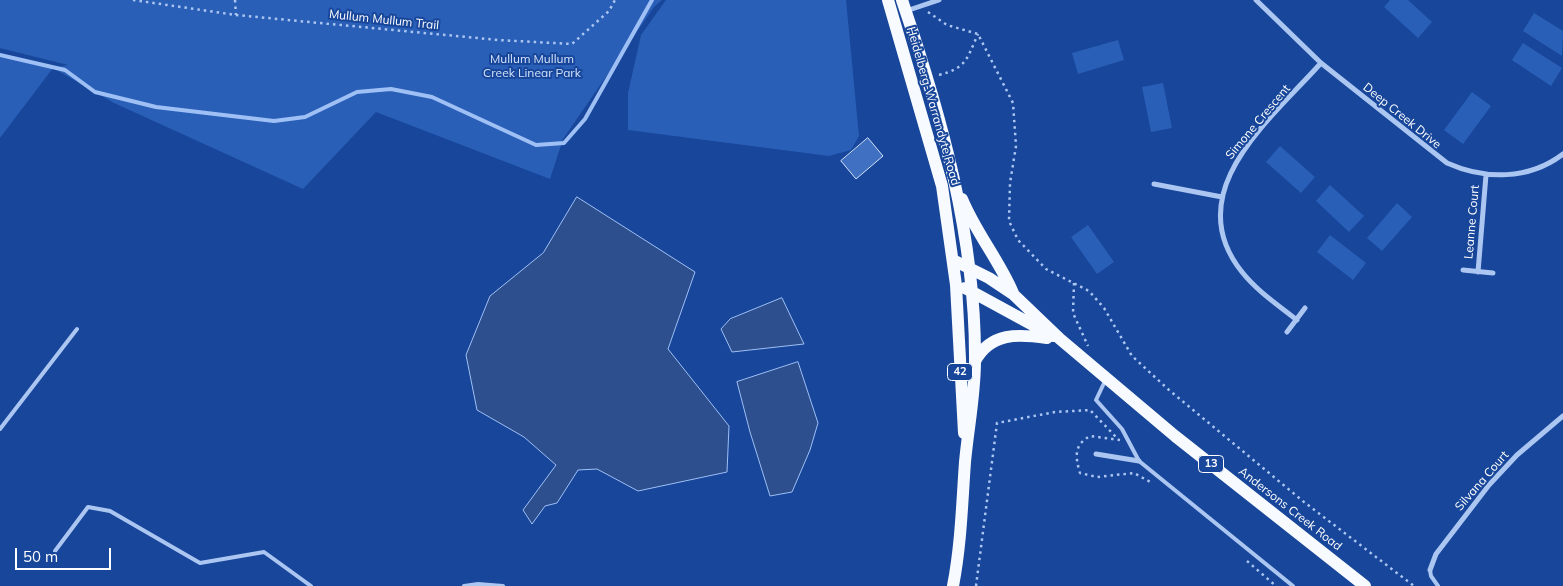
<!DOCTYPE html>
<style>
body{margin:0}
#map{position:relative;width:1563px;height:586px;overflow:hidden;background:#17469a;font-family:Mulish,sans-serif}
canvas{display:block}
.scale{position:absolute;left:15px;top:548px;width:96px;height:22px;box-sizing:border-box;border:2px solid #fff;border-top:0;padding-left:6px;font-size:15px;line-height:18px;white-space:nowrap;color:#fff;-webkit-text-stroke:4px #17469a;paint-order:stroke}
</style>
<div id="map">
<canvas width="1563" height="586"></canvas>
<div class="scale">50 m</div>
</div>
<script>
const ctx = document.querySelector('canvas').getContext('2d');
ctx.lineJoin = 'round';
function paint(path, color) { ctx.fillStyle = color; ctx.fill(path, 'evenodd'); }
function trace(path, color, width, dash) { ctx.strokeStyle = color; ctx.lineWidth = width; ctx.lineCap = dash ? 'butt' : 'round'; ctx.setLineDash(dash || []); ctx.stroke(path); }
function drawText(font, color, halo, rows, align = 'center') {
  ctx.font = font + ' Mulish,sans-serif'; ctx.lineWidth = 4; ctx.setLineDash([]); ctx.textBaseline = 'middle'; ctx.strokeStyle = halo; ctx.fillStyle = color; for (const [text, x, y, turn = 0] of rows) {
    ctx.save(); ctx.translate(x, y); ctx.rotate((+turn || 0) * Math.PI / 180); ctx.textAlign = isNaN(turn) ? turn : align; if (halo) ctx.strokeText(text, 0, 0); ctx.fillText(text, 0, 0); ctx.restore();
  }
}
paint(new Path2D(`
 M0 0H662L654 7 563 139 550 179 376 112 303 189 114 103 53 68 0 138V56L53 68 68 65 0 48Z
 M666 0H846L859 136 851 150 829 156 628 130V93L641 35Z
 M1390 0H1408L1432 22 1418 38 1384 7Z
 M1534 13 1563 31 1562 56 1523 31Z
 M1118 40 1124 60 1078 74 1072 53Z
 M1523 43 1562 68 1551 86 1512 60Z
 M1163 83 1172 128 1151 132 1142 87Z
 M1472 92 1491 106 1463 144 1444 130Z
 M1280 146 1315 177 1301 193 1266 162Z
 M1330 185 1364 216 1349 232 1316 201Z
 M1397 203 1412 217 1382 251 1367 238Z
 M1088 225 1114 262 1097 274 1071 237Z
 M1330 235 1366 263 1353 280 1317 252Z`), '#2a5fb8');
const water = new Path2D(`
 M577 197 695 272 668 349 729 426 727 472 638 491 597 469 578 470 557 503 545 506 532 524 523 510 556 465 524 437 477 410 466 355 490 296 543 253Z
 M782 298 804 344 732 352 721 329 730 319Z
 M798 362 818 423 810 450 792 492 770 496 750 432 737 382Z`);
paint(water, '#2e4f8e');
trace(water, '#9fc0f5', 1);
trace(new Path2D(`
 M0 55 65 70 95 92 156 107 274 121 305 117 357 92 391 89 432 97 536 145 564 143 585 119 652 0`), '#9fc0f5', 4);
const building = new Path2D(`
 M868 138 883 156 856 179 841 161Z`);
paint(building, '#3f70c1');
trace(building, '#d4e3fc', 1);
trace(new Path2D(`
 M133 0 236 15 498 40 572 44 609 11 615 0
 M235 0 236 15
 M928 12 947 25 978 34 1013 103 1016 146 1010 183 1009 221 1018 240 1046 269 1089 291 1104 308 1132 356 1169 390 1304 502 1414 586
 M939 75C967 68 967 58 978 34
 M1074 283 1073 313 1088 346
 M1120 440 1090 436C1074 445 1075 456 1080 473L1097 477 1134 473 1152 483
 M1247 561 1276 586
 M976 586 997 423 1055 412 1090 410 1116 437`), '#acc6f2', 2.5, [2.5, 4]);
trace(new Path2D(`
 M1105 381 1096 400 1122 429 1139 461 1293 586
 M0 429 77 329
 M55 551 88 507 110 511 200 563 264 552 311 586
 M1430 570 1431 576 1438 586
 M464 586 478 584 503 586`), '#acc6f2', 4);
trace(new Path2D(`
 M1256 0 1321 63 1447 163C1485 180 1529 180 1563 154
 M906 11 939 0
 M1154 184 1222 197
 M1463 270 1493 273
 M1478 272 1486 175
 M1297 320C1278 305 1257 291 1242 272 1178 192 1271 119 1321 63
 M1287 332 1305 308
 M1096 454 1139 461
 M1430 570 1436 554 1489 485 1517 455 1563 416`), '#acc6f2', 5);
trace(new Path2D(`
 M888 0 942 186 956 285 964 433
 M902 0C941 115 976 238 975 361 975 395 968 429 965 462 962 504 961 545 953 586
 M962 199C976 233 999 260 1013 293
 M953 260 989 278 1013 294 1060 339 1175 436 1365 586
 M965 288 1053 336
 M975 361C991 332 1018 334 1047 338`), '#f7faff', 12);
for (const [x, y, w] of [
 [960,372,25],
 [1211,464,25]
]) { const box = new Path2D(); box.roundRect(x - w / 2, y - 8.5, w, 17, 4); ctx.fillStyle = '#17469a'; ctx.fill(box); trace(box, '#fff', 1); }
drawText('bold 11px', '#fff', null, [
 ["42",960,372],
 ["13",1211,464]
]);
drawText('12px', '#fff', '#17469a', [
 ["Mullum Mullum Trail",384,20,6],
 ["Heidelberg-Warrandyte Road",933,106,74],
 ["Deep Creek Drive",1402,116,39],
 ["Simone Crescent",1258,122,-50],
 ["Leanne Court",1472,222,-85],
 ["Silvana Court",1482,481,-49],
 ["Andersons Creek Road",1290,509,38]
]);
drawText('12px', '#d4e3fc', '#17469a', [
 ["Mullum Mullum",532,59],
 ["Creek Linear Park",532,73]
]);
</script>
